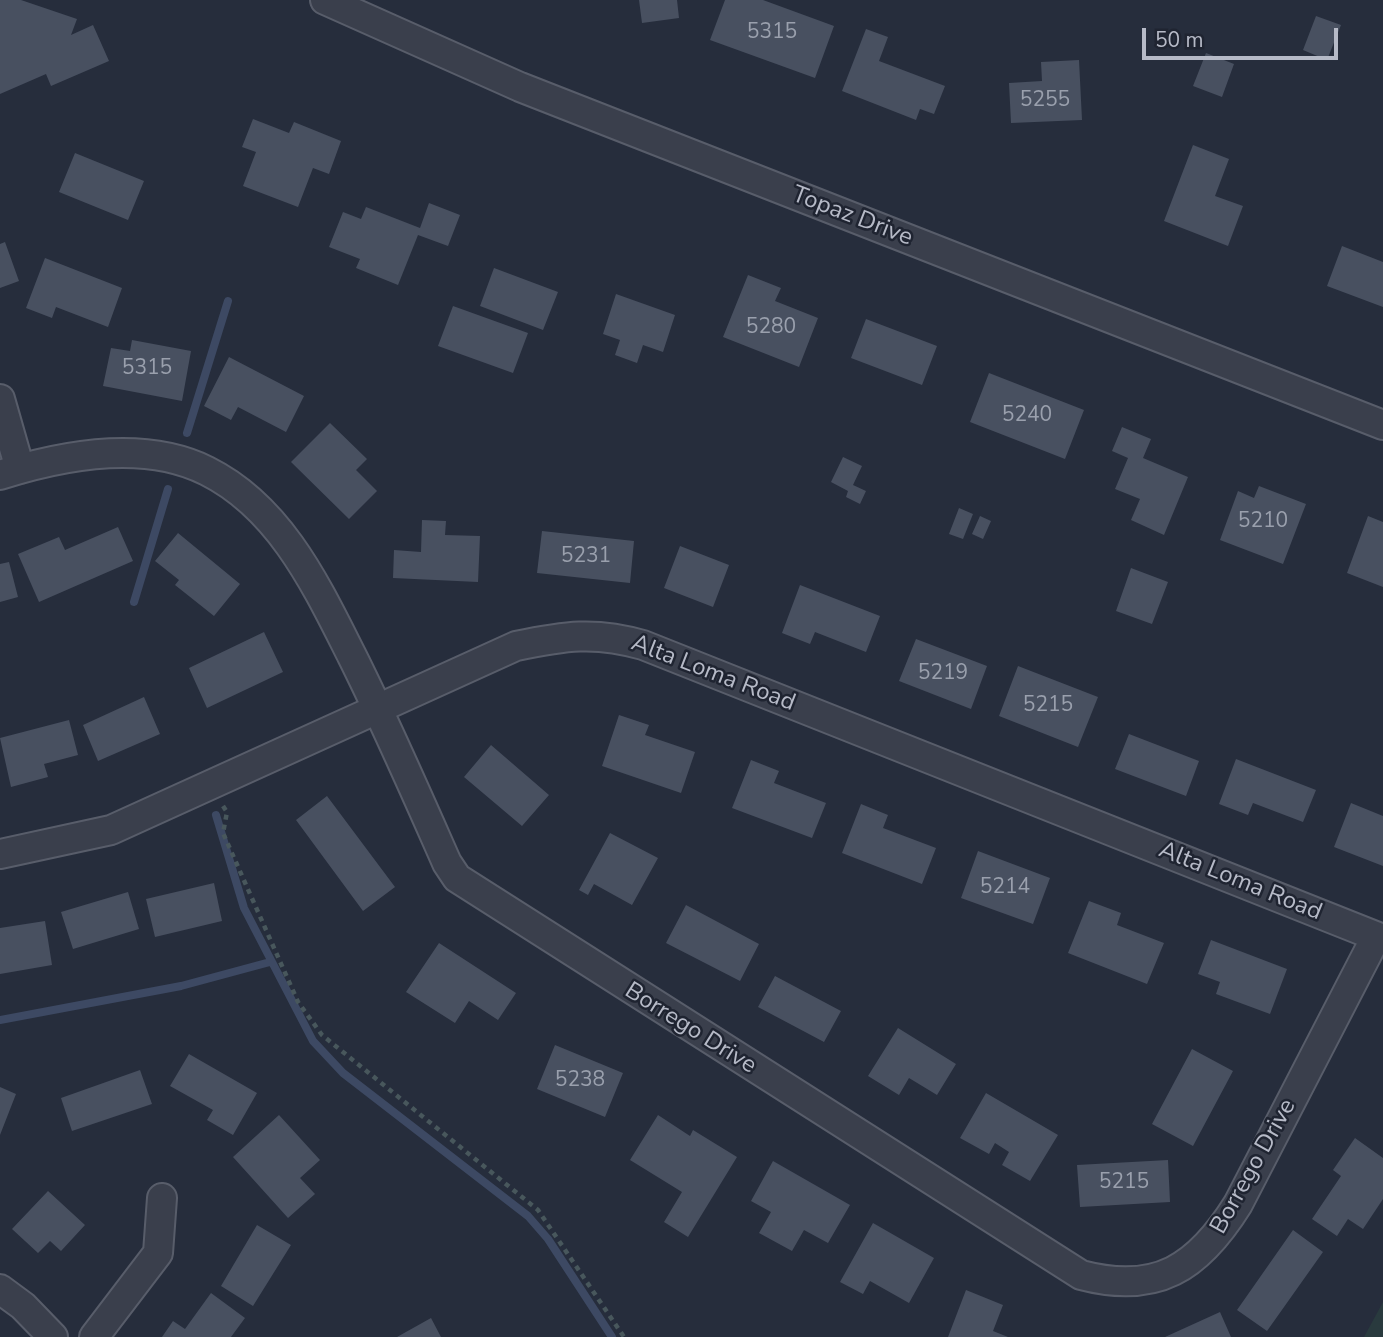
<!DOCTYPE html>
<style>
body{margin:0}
#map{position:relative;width:1383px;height:1337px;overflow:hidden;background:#262d3c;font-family:"Nunito Sans",sans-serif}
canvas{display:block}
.scale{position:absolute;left:1142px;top:28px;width:196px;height:32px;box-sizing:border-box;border:4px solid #b6bac7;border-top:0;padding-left:9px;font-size:21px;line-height:24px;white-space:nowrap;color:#b6bac7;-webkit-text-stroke:5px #1f2431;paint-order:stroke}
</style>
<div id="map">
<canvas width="1383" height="1337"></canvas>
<div class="scale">50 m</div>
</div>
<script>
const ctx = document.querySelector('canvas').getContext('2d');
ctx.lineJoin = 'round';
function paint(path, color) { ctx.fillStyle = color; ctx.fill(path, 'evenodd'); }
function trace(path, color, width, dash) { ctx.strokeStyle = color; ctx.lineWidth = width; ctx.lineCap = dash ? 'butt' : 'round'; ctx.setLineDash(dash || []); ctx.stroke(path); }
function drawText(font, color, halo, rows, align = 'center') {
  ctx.font = font + ' "Nunito Sans",sans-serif'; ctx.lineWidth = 5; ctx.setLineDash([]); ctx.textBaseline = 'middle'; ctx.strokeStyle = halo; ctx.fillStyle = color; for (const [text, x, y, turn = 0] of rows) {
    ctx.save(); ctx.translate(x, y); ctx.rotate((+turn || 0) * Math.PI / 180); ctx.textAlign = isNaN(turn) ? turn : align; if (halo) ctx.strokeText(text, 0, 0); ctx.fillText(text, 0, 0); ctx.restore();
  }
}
paint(new Path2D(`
 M1383 1302V1337H1364Z`), '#293a3e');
trace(new Path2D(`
 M187 433 228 301
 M134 602 168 489
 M216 815 244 908 313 1041 343 1073 528 1216 548 1239 612 1337
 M0 1020 181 986 270 962`), '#3d4963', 8);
paint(new Path2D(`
 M0 0H21L77 19 71 35 93 25 109 61 51 86 46 74 0 94Z
 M639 0H677L679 18 642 23Z
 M725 0H763L834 26 815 78 710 40Z
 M1316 16 1341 25 1327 60 1303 50Z
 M866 29 888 37 879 61 945 86 934 114 920 109 916 120 842 91Z
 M1206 53 1234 64 1222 97 1193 86Z
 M1079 60 1082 120 1011 123 1009 83 1042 81 1041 62Z
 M253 119 289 133 294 122 341 141 329 174 313 168 298 207 243 186 256 152 242 147Z
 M1193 145 1229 159 1215 196 1243 206 1228 246 1164 221Z
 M75 153 144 181 128 220 59 192Z
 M429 203 460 215 448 246 418 235 398 285 356 268 360 259 329 247 343 212 361 219 366 207 420 228Z
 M5 242 19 281 0 288V244Z
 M1342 246 1383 262V307L1327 286Z
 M45 258 122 288 108 327 56 307 52 318 26 308Z
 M494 268 558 292 543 330 480 306Z
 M748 275 781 288 775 301 818 318 799 367 723 337Z
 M616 294 675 315 663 352 643 345 637 363 615 355 620 340 603 334Z
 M453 306 528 333 513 373 438 346Z
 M866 319 937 346 922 385 851 358Z
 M132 340 191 351 182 401 103 386 111 348 130 351Z
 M229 357 304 396 286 432 238 407 231 420 204 406Z
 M989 373 1084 410 1065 459 970 422Z
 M330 423 367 459 356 470 377 491 349 519 291 462Z
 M1122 427 1151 439 1143 458 1188 477 1164 535 1131 520 1140 499 1115 489 1128 458 1112 451Z
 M843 457 862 466 853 485 866 491 860 504 846 497 848 491 831 482Z
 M1259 486 1306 504 1283 564 1220 540 1238 491 1254 498Z
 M959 508 973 514 963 539 949 534Z
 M980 516 991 521 983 539 972 534Z
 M1368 516 1383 522V587L1347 573Z
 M422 520 446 521 445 535 480 536 478 582 393 578 394 550 421 552Z
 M118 527 133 561 39 602 18 554 59 537 65 550Z
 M542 531 634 541 630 583 537 573Z
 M178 533 240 584 214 616 175 585 179 580 155 561Z
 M680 546 729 565 713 607 664 588Z
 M9 562 18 597 0 602V564Z
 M1131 568 1168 582 1152 624 1116 611Z
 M800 585 880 616 866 652 815 632 810 644 782 633Z
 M264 632 283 672 207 708 189 668Z
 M916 639 987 666 971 709 899 681Z
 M1018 666 1098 697 1078 747 999 716Z
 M144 697 160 734 98 761 83 725Z
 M619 715 649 725 645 735 695 752 681 793 602 766Z
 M69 720 78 755 44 764 48 777 11 787 0 738Z
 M1129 734 1199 761 1186 796 1115 769Z
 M491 745 549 795 522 826 464 777Z
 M1236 759 1316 790 1303 822 1253 803 1248 815 1219 804Z
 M751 760 779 771 774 783 826 803 812 838 732 808Z
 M327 796 395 887 363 911 296 820Z
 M1351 803 1383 816V866L1334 847Z
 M861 804 888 815 883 828 936 848 922 884 842 853Z
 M610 833 658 858 632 905 594 884 588 895 579 890Z
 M978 851 1050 878 1033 924 961 898Z
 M214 883 222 921 155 937 146 899Z
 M128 892 139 929 73 949 61 912Z
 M1089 901 1121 913 1117 925 1164 943 1147 984 1068 953Z
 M686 905 759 944 740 981 666 943Z
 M45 921 52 965 0 974V928Z
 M1211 940 1287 969 1270 1014 1216 994 1220 982 1198 974Z
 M439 943 516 993 498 1020 469 1001 455 1023 406 992Z
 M775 976 841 1011 824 1042 758 1007Z
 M898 1028 956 1064 937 1095 909 1078 899 1095 868 1076Z
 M555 1045 623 1073 605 1117 537 1089Z
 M1192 1049 1233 1071 1193 1146 1152 1124Z
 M189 1054 257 1093 233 1135 207 1120 213 1110 170 1086Z
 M140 1070 152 1104 72 1131 61 1098Z
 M0 1087 16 1094 0 1135Z
 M986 1093 1058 1135 1030 1181 1002 1165 1009 1152 995 1143 989 1154 960 1138Z
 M279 1115 320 1160 300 1178 315 1194 288 1218 233 1157Z
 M658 1115 690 1136 693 1130 737 1157 688 1237 664 1222 682 1192 630 1160Z
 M1355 1138 1383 1158V1199L1363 1229 1348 1219 1337 1236 1312 1219 1341 1176 1333 1170Z
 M1168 1160 1170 1202 1080 1207 1077 1165Z
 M773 1161 850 1205 828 1243 804 1230 792 1251 759 1233 771 1212 751 1201Z
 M48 1191 85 1225 61 1251 50 1241 38 1253 12 1229Z
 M873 1223 934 1258 909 1303 870 1281 863 1294 840 1282Z
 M257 1225 291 1245 253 1306 221 1286Z
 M1293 1230 1323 1252 1267 1331 1237 1310Z
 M966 1290 1003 1305 993 1331 1008 1337H948Z
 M211 1293 245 1318 231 1337H162L173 1321 185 1329Z
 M1220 1312 1231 1337H1165Z
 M431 1318 441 1337H397Z`), '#485060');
const street = new Path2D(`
 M325 0 520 87 1383 425
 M0 399 20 469
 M0 475C63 455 145 440 207 471 281 508 317 587 352 656 386 724 416 793 447 863L457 878 1081 1275C1157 1295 1198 1268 1238 1204L1376 937
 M0 854 111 830 516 646C564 636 595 631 643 645L1383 939
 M0 1289 23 1306 53 1337
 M94 1337 158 1253 162 1198`);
trace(street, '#585d6a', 32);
trace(new Path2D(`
 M223 806 227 812 223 833 298 1002 322 1035 538 1210 624 1337`), '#48575c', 4.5, [5, 5]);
trace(street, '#3a3f4c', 28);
drawText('21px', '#9aa0ad', null, [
 ["5315",772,33],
 ["5255",1045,101],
 ["5280",771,328],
 ["5315",147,369],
 ["5240",1027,416],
 ["5210",1263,522],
 ["5231",586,557],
 ["5219",943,674],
 ["5215",1048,706],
 ["5214",1005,888],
 ["5238",580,1081],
 ["5215",1124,1183]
]);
drawText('24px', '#b6bac7', '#1f2431', [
 ["Topaz Drive",852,217,21],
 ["Alta Loma Road",713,674,21],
 ["Alta Loma Road",1240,882,22],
 ["Borrego Drive",690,1029,32],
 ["Borrego Drive",1254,1167,-61]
]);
</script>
